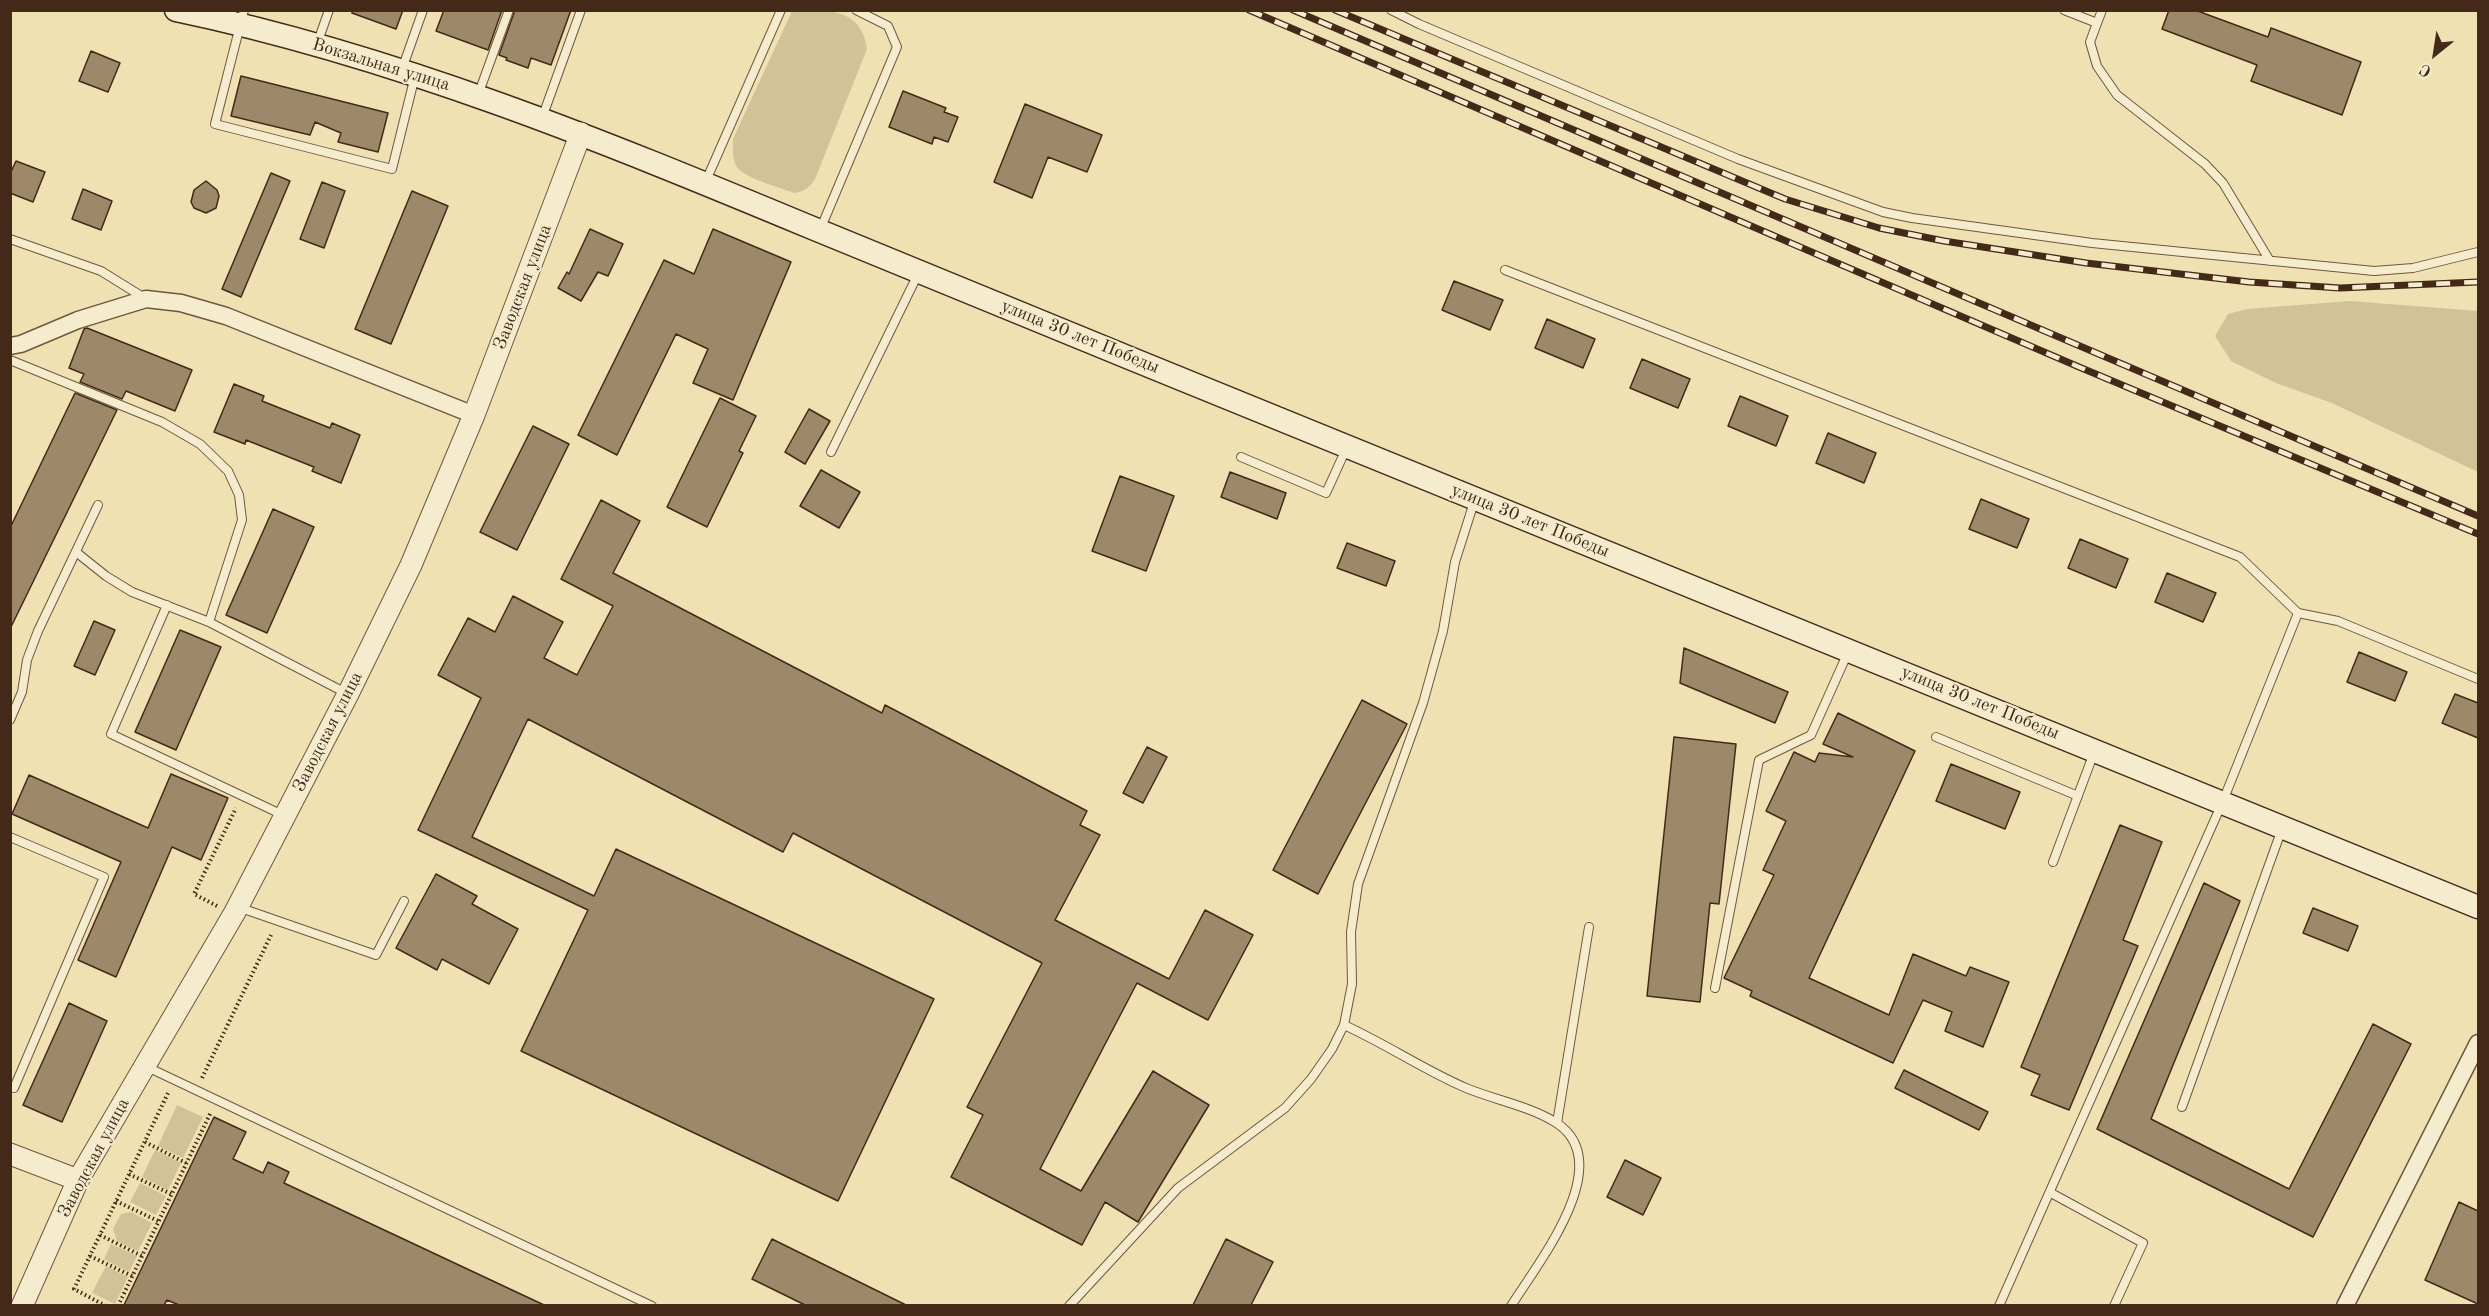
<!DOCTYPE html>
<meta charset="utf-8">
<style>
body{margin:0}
#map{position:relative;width:2489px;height:1316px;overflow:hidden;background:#efe1b2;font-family:"Old Standard TT",serif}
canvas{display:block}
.frame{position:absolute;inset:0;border:12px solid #442919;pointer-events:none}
.north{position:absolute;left:2405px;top:24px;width:60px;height:60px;-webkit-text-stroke:4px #f5eccd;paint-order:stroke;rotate:210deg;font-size:16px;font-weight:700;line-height:24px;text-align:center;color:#442919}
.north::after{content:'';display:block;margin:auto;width:21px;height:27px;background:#442919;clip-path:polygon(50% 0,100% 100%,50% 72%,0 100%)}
</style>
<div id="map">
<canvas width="2489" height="1316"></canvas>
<div class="frame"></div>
<div class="north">С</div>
</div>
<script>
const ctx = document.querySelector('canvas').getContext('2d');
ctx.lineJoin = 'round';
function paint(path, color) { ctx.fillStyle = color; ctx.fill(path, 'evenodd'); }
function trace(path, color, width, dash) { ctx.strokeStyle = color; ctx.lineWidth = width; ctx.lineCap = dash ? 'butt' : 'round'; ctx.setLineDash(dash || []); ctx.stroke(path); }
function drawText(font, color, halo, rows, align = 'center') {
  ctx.font = font + ' "Old Standard TT",serif'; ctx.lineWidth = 4.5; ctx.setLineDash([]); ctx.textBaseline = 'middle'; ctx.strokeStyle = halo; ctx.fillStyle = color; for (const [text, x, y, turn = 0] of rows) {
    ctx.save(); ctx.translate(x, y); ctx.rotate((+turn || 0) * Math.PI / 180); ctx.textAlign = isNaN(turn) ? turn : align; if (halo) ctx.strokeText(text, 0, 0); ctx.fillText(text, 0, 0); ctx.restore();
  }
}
paint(new Path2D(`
 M792 11C827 10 861 7 867 49L815 179C809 188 805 191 794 193 780 187 745 179 737 167 732 159 733 148 733 139Z
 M2350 301 2478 311V472L2332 403 2276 383 2231 361 2215 336 2228 314 2247 309Z
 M177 1105 203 1117 183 1158 158 1146Z
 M155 1150 181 1163 168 1190 142 1177Z
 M140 1183 166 1196 156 1215 130 1202Z
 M131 1212 152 1223 138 1251 117 1241 113 1229 121 1214Z
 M111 1244 137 1256 129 1272 104 1259Z
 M106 1266 128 1277 115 1304 92 1293Z`), '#d2c298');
const building = new Path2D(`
 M352 10H403L396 29 352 13Z
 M444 10H502L488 50 436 31Z
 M515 10H571L551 65 531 58 528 68 506 60 507 58 499 55Z
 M2169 10H2195L2268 37 2271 28 2361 62 2342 115 2251 81 2257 65 2162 29Z
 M91 51 120 63 108 92 79 81Z
 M241 76 388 113 378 152 338 142 341 133 315 122 310 135 231 116Z
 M903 91 946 108 944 112 958 117 948 142 934 137 932 144 889 127Z
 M1025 104 1102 135 1087 172 1048 157 1032 198 994 182Z
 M16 161 45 172 33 202 10 193V174Z
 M271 173 290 181 241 297 222 289Z
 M206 181 217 190 219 196 216 208 206 213 194 208 191 202 194 190Z
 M322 182 345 191 324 248 300 239Z
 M83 189 112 201 101 230 72 219Z
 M412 191 448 206 391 344 355 329Z
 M590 229 623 244 608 276 598 272 581 301 558 288 567 272 569 274Z
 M713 229 791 262 733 400 693 383 708 349 676 334 617 455 578 435 664 260 694 274Z
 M1454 281 1503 300 1490 330 1442 310Z
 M1547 319 1595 339 1583 368 1535 348Z
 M87 328 192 370 175 411 126 391 122 399 80 382 84 374 69 368 84 329Z
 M1642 359 1690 379 1678 408 1630 388Z
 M234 384 264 396 262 401 330 428 332 423 360 435 341 483 312 471 314 467 246 440 245 444 214 432Z
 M75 393 117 410 10 629V528Z
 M1740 396 1788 416 1776 446 1728 426Z
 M720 398 756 416 739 451 743 453 707 527 667 507Z
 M809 409 830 421 805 464 785 452Z
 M533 426 569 444 517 550 480 532Z
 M1828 433 1876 453 1864 483 1816 463Z
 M821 470 860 492 839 528 800 506Z
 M1230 472 1286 493 1277 519 1221 497Z
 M1120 476 1174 496 1146 571 1092 551Z
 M1981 499 2029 519 2017 548 1969 529Z
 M601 500 640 521 613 573 882 713 885 705 1087 811 1080 825 1100 835 1055 920 1169 979 1205 910 1253 935 1208 1020 1137 983 1040 1169 1081 1191 1153 1071 1209 1105 1138 1222 1105 1202 1082 1245 951 1177 983 1115 967 1107 1042 963 793 833 783 852 528 719 472 837 594 896 616 849 934 999 838 1201 521 1051 588 910 418 830 481 698 438 675 468 618 495 632 513 596 563 622 544 658 577 675 613 606 561 579Z
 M273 509 314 527 267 633 226 615Z
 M2080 539 2128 559 2116 588 2068 568Z
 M1347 543 1395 561 1386 586 1337 568Z
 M2167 573 2216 593 2203 622 2155 602Z
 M94 621 115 630 95 675 74 666Z
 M180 630 221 647 176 750 135 732Z
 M1684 648 1788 692 1775 723 1680 683Z
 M2359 652 2407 672 2395 701 2347 682Z
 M2455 694 2478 703V738L2442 723Z
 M1362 700 1407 724 1318 894 1273 870Z
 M1838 713 1915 751 1809 978 1889 1015 1913 954 1966 976 1970 967 2009 982 1983 1047 1945 1031 1952 1012 1923 1000 1893 1063 1750 996 1752 991 1724 978 1774 875 1763 870 1786 821 1766 811 1794 752 1815 762 1819 753 1853 757 1823 744Z
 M1674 737 1736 744 1719 904 1710 903 1700 1002 1647 996Z
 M1147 747 1167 757 1143 803 1123 793Z
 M1951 764 2020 792 2005 829 1936 801Z
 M171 774 228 798 201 860 172 847 116 977 78 960 121 862 12 814 29 775 148 828Z
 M2120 825 2162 842 2123 940 2138 946 2069 1110 2031 1095 2040 1075 2021 1067Z
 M436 874 477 896 472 904 518 929 489 984 442 959 437 970 396 948Z
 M2204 883 2240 901 2151 1119 2289 1189 2373 1024 2411 1044 2313 1237 2097 1129Z
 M2313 908 2358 926 2348 951 2303 933Z
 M69 1003 107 1021 62 1122 23 1105Z
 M1904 1070 1988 1112 1979 1130 1895 1088Z
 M214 1117 246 1132 233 1159 263 1173 268 1162 289 1172 284 1183 544 1305H179L167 1300 164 1305H124Z
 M1625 1160 1661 1178 1643 1215 1607 1197Z
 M2459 1202 2478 1211V1304L2425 1280Z
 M772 1239 906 1305H805L752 1279Z
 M1226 1239 1273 1262 1251 1305H1193Z`);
paint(building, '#9d8969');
trace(building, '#442919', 1.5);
const service = new Path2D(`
 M244 10 215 124 392 169 415 76
 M1391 10 1419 24 1738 159 1883 212 1912 218 2092 243 2374 271 2413 268 2478 252
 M2064 10 2097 23
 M2102 10 2090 42 2097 66 2117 95 2205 164 2223 183 2270 261
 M317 44 329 10
 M402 69 423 10
 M478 95 509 10
 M542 118 581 10
 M705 183 781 10
 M820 230 897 47 888 26 856 10
 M10 239 101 271 146 299
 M1505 270 2240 557 2298 613 2223 801 1999 1306
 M10 360 162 422 200 444 228 471 239 495 242 520 209 622
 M831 452 919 272
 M1241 457 1326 493 1347 447
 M76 552 106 576 132 592 209 622 348 694
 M167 605 111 734 285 816
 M2298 613 2338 621 2478 679
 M10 720 22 692 27 660 38 631 98 505
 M1936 737 2078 796
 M10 837 104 877 14 1088
 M2053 862 2095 750
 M238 907 376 955 404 901
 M1715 988 1759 760 1811 735 1849 650
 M1344 1025C1386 1044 1426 1071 1466 1088 1495 1100 1529 1106 1555 1122 1620 1162 1537 1264 1511 1306
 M145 1066 652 1306
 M2182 1107 2283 826
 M1557 1123 1589 927
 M2051 1193 2143 1243 2114 1306
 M1069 1306 1178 1188 1285 1108 1311 1079 1332 1049 1344 1025 1352 984 1351 932 1358 884 1423 703 1443 631 1455 562 1475 499`);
const minor = new Path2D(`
 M10 346 21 344 78 320 146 299 181 303 226 316 474 415
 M2345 1306 2478 1043`);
const tertiary = new Path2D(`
 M10 1154 78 1180
 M22 1306 78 1180 235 912 348 694 411 565 474 415 581 133`);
const secondary = new Path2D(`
 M176 10C396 56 603 141 810 227 917 271 1025 315 1132 359 1581 542 2031 721 2478 907`);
trace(service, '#6f573f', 10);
trace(minor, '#6f573f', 19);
trace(tertiary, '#6f573f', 23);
trace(secondary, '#442919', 25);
trace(new Path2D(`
 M217 906 194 894 236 808
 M202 1078 271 935
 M145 1142 186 1163
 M129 1174 171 1194
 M116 1201 158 1221
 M100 1235 142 1256
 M90 1256 132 1276
 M106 1306 74 1289 169 1091
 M118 1306 211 1112`), '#442919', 4, [1.5, 3]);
trace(service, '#f5eccd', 8);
trace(minor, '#f5eccd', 16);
trace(tertiary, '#f5eccd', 21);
trace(secondary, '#f5eccd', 22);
const rail = new Path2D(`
 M1249 10 2079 367 2478 534
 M1293 10 2478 516
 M1335 10 1785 199 1879 228 1944 241 2086 263 2249 282 2340 288 2478 282`);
trace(rail, '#442919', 7);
trace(rail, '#f5eccd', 4.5, [14]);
drawText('18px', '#442919', '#f5eccd', [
 ["Вокзальная улица",381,65,17],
 ["Заводская улица",523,287,-69],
 ["улица 30 лет Победы",1080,337,22],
 ["улица 30 лет Победы",1530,521,22],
 ["улица 30 лет Победы",1980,703,22],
 ["Заводская улица",328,732,-63],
 ["Заводская улица",94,1158,-62]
]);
</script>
